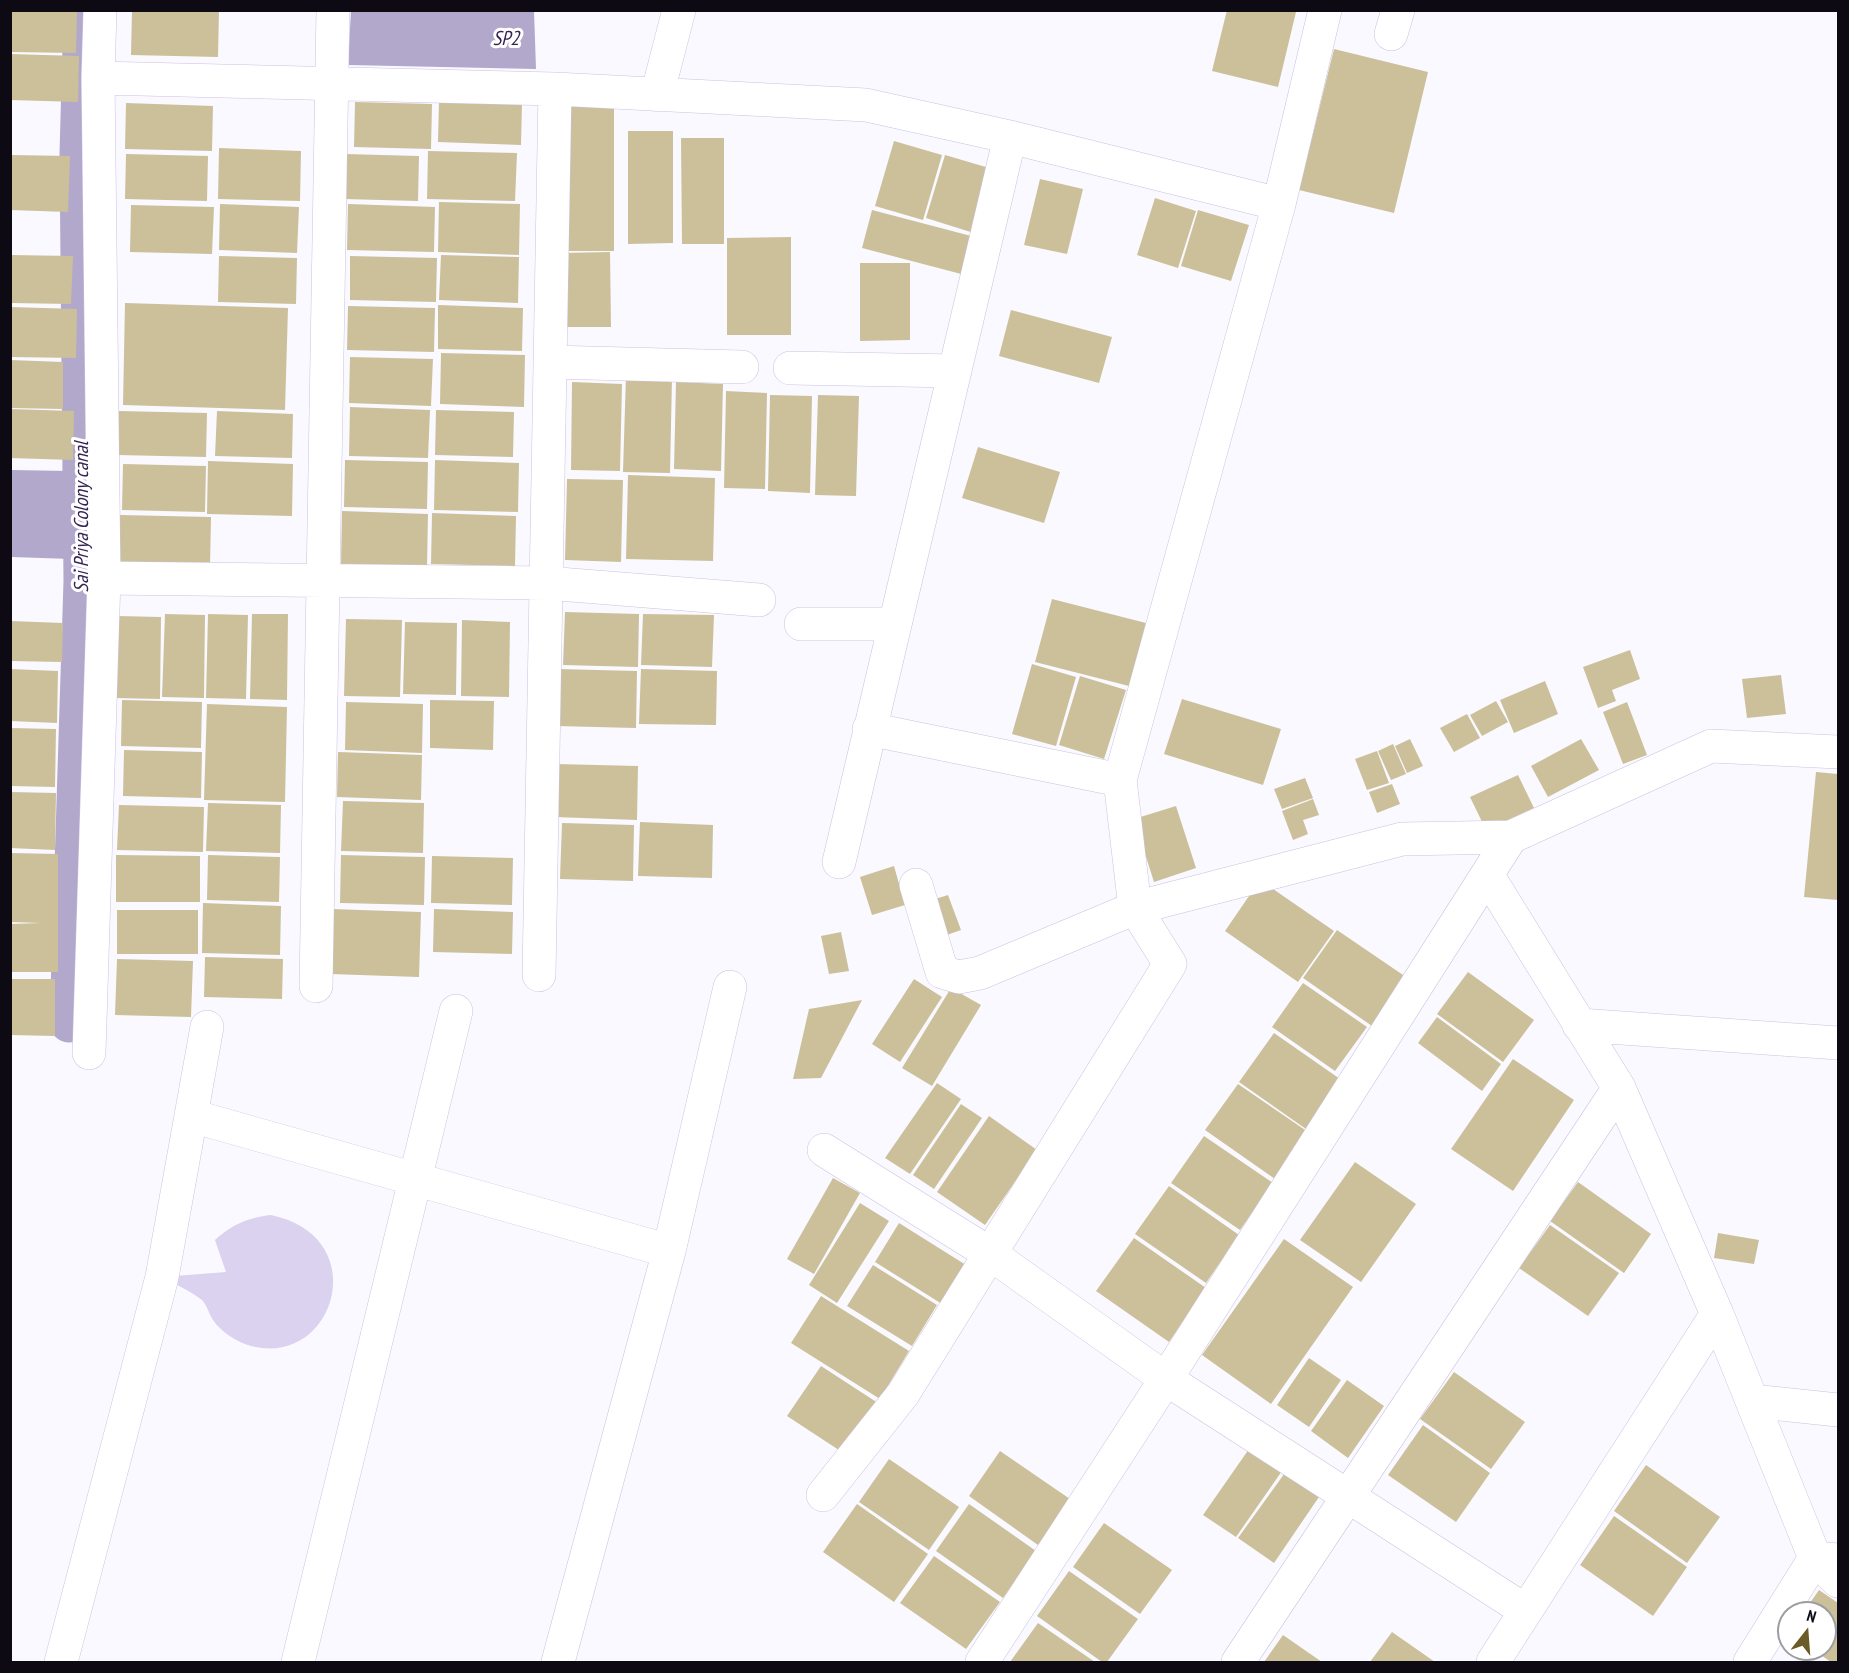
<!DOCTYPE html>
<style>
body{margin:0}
#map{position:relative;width:1849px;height:1673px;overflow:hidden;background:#faf9ff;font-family:"PT Sans Narrow",sans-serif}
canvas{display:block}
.frame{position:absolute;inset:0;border:12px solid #0d0a13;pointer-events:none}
.north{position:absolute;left:1777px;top:1601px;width:60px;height:60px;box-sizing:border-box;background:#fff;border:2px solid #9e9da1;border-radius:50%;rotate:17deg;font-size:16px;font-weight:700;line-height:24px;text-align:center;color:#0d0a13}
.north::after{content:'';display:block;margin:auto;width:21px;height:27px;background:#6a5b29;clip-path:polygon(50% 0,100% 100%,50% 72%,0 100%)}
</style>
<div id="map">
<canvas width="1849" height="1673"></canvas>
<div class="frame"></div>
<div class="north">N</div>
</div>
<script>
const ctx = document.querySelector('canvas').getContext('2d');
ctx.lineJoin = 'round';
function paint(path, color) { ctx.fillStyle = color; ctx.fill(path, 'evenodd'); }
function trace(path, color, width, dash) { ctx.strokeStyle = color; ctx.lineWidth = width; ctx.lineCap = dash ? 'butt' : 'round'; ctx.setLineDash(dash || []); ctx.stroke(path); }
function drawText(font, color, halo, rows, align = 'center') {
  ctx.font = font + ' "PT Sans Narrow",sans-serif'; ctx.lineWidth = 6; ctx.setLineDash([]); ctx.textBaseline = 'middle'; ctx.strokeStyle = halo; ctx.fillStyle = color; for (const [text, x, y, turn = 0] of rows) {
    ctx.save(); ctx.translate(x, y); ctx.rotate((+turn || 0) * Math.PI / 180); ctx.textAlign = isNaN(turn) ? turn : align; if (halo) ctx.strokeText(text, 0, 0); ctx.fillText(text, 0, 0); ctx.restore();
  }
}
paint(new Path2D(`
 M271 1215C375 1237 335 1368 251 1346 237 1342 221 1332 213 1320 209 1314 207 1305 202 1300 190 1291 175 1284 162 1277L226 1272 215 1240C233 1224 247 1218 271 1215Z`), '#dad2ee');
paint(new Path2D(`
 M351 11H534L536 69 348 65Z
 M11 470 69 471 72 559 11 557Z`), '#b2a8cc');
trace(new Path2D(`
 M69 1023 83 581 79 154 83 10`), '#b2a8cc', 39);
paint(new Path2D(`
 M10 10H77L76 53 10 52Z
 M132 10H219L218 57 131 55Z
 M1227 10 1296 12 1278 87 1212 71Z
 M1334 49 1428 72 1394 213 1299 190Z
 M10 54 79 56 78 102 10 100Z
 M564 98H614V251H565Z
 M439 101 522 103 521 145 438 142Z
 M355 102 432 104 431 149 354 147Z
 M126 103 213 106 212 151 125 149Z
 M628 131H673V243L628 244Z
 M681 138H724V244H682Z
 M894 141 942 155 923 220 875 206Z
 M219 148 301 151 300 201 218 199Z
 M428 151 517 153 515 201 427 199Z
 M126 154 208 156 207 201 125 199Z
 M345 154 419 156 418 201 344 199Z
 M10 155 70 156 68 212 10 210Z
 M945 155 996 170 977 234 926 218Z
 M1040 179 1083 189 1067 254 1024 245Z
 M1155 198 1196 211 1178 268 1137 255Z
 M439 202 520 204 519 255 438 252Z
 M220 204 299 207 297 253 219 250Z
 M348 204 435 207 434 252 347 250Z
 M131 205 214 207 212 254 130 252Z
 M872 210 975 237 965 275 862 248Z
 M1198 210 1249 225 1231 281 1181 266Z
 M791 237V335H727V238Z
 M610 252 611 327H562V253Z
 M10 255 73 256 71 304 10 303Z
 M441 255 519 257 518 303 439 300Z
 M219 256 297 258 296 304 218 302Z
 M350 256 437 258 436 302 350 300Z
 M860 263H910V340L860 341Z
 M125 303 288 308 285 410 123 405Z
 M438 305 523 308 522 351 438 349Z
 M348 306 435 308 434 352 347 350Z
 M10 307 77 309 76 358 10 357Z
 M1011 310 1112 337 1099 383 999 356Z
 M441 353 525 355 524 407 440 404Z
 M350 357 433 359 431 406 349 403Z
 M10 360 63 362V409L10 408Z
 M626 375 672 377 670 473 623 472Z
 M572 382 622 384 620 471 571 470Z
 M676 382 723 384 721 471 674 469Z
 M726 391 767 393 765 489 724 488Z
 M770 395 812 396 810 493 768 491Z
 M818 395 859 396 856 496 815 495Z
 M350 407 430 410 428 458 349 456Z
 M10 409 74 411 73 460 10 458Z
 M436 410 514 412 513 457 435 455Z
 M119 411 207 413 206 457 118 455Z
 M217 411 293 414 292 458 215 456Z
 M978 447 1060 472 1044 523 962 498Z
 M345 460 428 462 427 509 344 507Z
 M435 460 519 463 518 512 434 510Z
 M208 461 293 464 292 516 207 514Z
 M123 464 206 466 205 512 122 510Z
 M628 475 715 478 713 561 626 559Z
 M567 479 623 480 621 562 565 560Z
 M342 511 428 514 427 567 341 564Z
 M432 513 516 516 515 566 431 564Z
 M120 515 211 517 210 568 118 566Z
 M1052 599 1146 623 1129 686 1035 662Z
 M565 612 639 614 638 667 563 665Z
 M165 614 205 615 204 698 162 697Z
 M208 614 248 615 246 699 206 698Z
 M252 614H288L287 700 250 699Z
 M643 614 714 615 712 667 641 665Z
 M117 616 161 617 160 699 115 698Z
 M346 619 402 620 400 697 344 696Z
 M462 620 510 622 509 697 461 696Z
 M10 621 63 623 62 662 10 661Z
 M405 622 457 623 456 695 403 694Z
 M1630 650 1640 679 1612 690 1616 701 1598 708 1583 667Z
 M1032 664 1076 677 1056 746 1012 734Z
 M10 669 58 671 57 723 10 721Z
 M557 669 637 671 636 728 556 726Z
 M641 669 717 671 716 725 639 724Z
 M1781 675 1786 714 1747 718 1742 679Z
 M1080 676 1126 690 1104 759 1059 745Z
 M1545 681 1558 714 1514 733 1500 700Z
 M1182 699 1281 729 1263 785 1164 754Z
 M122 700 202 702 201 748 121 746Z
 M430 700 494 701 493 750 430 748Z
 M1496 701 1508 722 1482 736 1470 715Z
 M346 702 423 704 422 753 345 750Z
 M1627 702 1647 755 1623 764 1603 712Z
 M207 704 287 707 285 802 204 800Z
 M1467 714 1480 738 1454 752 1440 728Z
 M10 728 56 729 55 787 10 786Z
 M1410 739 1423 766 1407 773 1395 746Z
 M1581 739 1599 770 1548 797 1531 766Z
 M1393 744 1406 774 1391 780 1378 751Z
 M124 750 202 752 201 798 123 796Z
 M1377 751 1389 783 1367 790 1355 759Z
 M338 752 422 755 421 800 337 797Z
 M556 764 638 766 637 820 555 817Z
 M1816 772 1838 774V900L1804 897Z
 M1518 775 1534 808 1486 830 1470 797Z
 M1305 778 1313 798 1282 809 1274 789Z
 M1392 784 1400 804 1377 813 1369 792Z
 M10 792 56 793 55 850 10 848Z
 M1313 799 1319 815 1303 820 1308 834 1293 840 1282 811Z
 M343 801 424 803 423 853 341 851Z
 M208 803 281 805 280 853 206 851Z
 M119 805 204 807 203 852 117 850Z
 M1176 806 1196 868 1154 882 1134 819Z
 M640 822 713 825 712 878 638 876Z
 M562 823 634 825 633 881 560 879Z
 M10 853 58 854V972H10V924L41 923 10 922Z
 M116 855 200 856V902H116Z
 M208 855 280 857 279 902 207 900Z
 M341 855 425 857 424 905 340 903Z
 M432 856 513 858 512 905 431 903Z
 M894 866 905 905 872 915 860 877Z
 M1260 880 1334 931 1298 982 1225 931Z
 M948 895 961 930 941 937 929 901Z
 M203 903 281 906 280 955 202 953Z
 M331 909 421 912 419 977 330 974Z
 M434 909 513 912 512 954 433 952Z
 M117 910H198V954H117Z
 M1337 930 1406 977 1372 1026 1303 978Z
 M841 932 849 971 829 974 821 936Z
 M205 957 283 959 282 999 204 997Z
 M117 959 193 961 191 1017 115 1015Z
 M1468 972 1534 1020 1503 1062 1437 1014Z
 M10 979H55V1036L10 1035Z
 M914 979 942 997 900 1062 872 1044Z
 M1303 983 1367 1027 1335 1071 1272 1027Z
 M951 988 981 1005 932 1086 902 1068Z
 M862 1000 821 1078 793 1079 809 1009Z
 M1437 1017 1501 1064 1482 1091 1418 1043Z
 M1274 1033 1340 1079 1306 1129 1239 1082Z
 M1513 1059 1574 1100 1513 1191 1451 1149Z
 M937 1083 961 1099 910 1174 885 1158Z
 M1238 1084 1308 1132 1275 1179 1205 1130Z
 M961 1104 982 1118 934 1189 913 1175Z
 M989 1116 1037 1150 985 1225 937 1192Z
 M1204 1136 1273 1183 1240 1230 1171 1183Z
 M1355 1162 1416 1204 1361 1282 1300 1240Z
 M833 1178 860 1193 814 1274 787 1259Z
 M1578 1182 1651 1234 1624 1273 1550 1221Z
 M1169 1186 1239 1235 1206 1283 1135 1234Z
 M860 1203 889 1221 837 1303 809 1285Z
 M899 1223 966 1265 942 1304 875 1262Z
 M1550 1225 1619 1273 1588 1316 1519 1268Z
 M1718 1233 1759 1240 1754 1264 1714 1258Z
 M1134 1238 1206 1288 1169 1342 1096 1291Z
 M1284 1239 1353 1287 1271 1404 1202 1355Z
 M873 1265 937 1305 912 1346 847 1306Z
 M821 1296 909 1351 880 1399 791 1343Z
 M1309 1358 1341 1380 1309 1427 1277 1405Z
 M821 1366 881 1405 848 1456 787 1416Z
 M1454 1372 1525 1422 1491 1469 1420 1419Z
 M1347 1380 1384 1406 1348 1458 1311 1431Z
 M1423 1425 1490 1473 1456 1522 1388 1475Z
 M1249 1449 1282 1471 1236 1537 1203 1515Z
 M1000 1451 1070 1499 1038 1545 969 1496Z
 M889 1459 959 1507 929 1550 859 1502Z
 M1646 1465 1720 1517 1687 1563 1614 1511Z
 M1287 1470 1321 1494 1274 1563 1238 1538Z
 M857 1504 928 1554 894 1602 823 1552Z
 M969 1504 1036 1551 1003 1598 936 1551Z
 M1614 1516 1687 1567 1653 1616 1580 1565Z
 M1104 1523 1172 1570 1140 1614 1073 1567Z
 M934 1556 1000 1602 966 1649 900 1603Z
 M1069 1571 1138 1619 1107 1662H1102L1037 1616Z
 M1819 1590 1838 1603V1662H1831L1812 1649H1825V1613H1803Z
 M1038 1623 1095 1662H1010Z
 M1392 1632 1435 1662H1370Z
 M1283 1635 1322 1662H1264Z`), '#cbc09a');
const minor = new Path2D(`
 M1391 34 1398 10
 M98 78 555 89 866 105 1010 137 1279 204
 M657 95 679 10
 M550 362 742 367
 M790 368 955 371
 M104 578 546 583 759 600
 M801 624H894
 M869 729 1120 780
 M839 862 1010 137
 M1488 876 1619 1088 1717 1314 1815 1558 1838 1581
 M916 885 942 972 959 977 980 973 1135 908 1402 839 1511 837 1711 746 1838 752
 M539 975 555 89
 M316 986 333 10
 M1579 1025 1838 1043
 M89 1053 104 578 98 78 100 10
 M192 1116 669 1251
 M824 1150 992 1255 1166 1379 1526 1611
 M1752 1401 1838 1410
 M823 1495 903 1394 1170 964 1135 908 1120 780 1279 204 1325 10
 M61 1662 162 1277 207 1027
 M298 1662 456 1011
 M558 1662 669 1251 730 987
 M982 1662 1166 1379 1511 837
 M1238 1662 1619 1088
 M1493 1662 1717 1314
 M1750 1662 1815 1558 1837 1560`);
trace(minor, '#cac2e0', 34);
trace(minor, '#fff', 33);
drawText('italic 20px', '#352453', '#fff', [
 ["SP2",506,39],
 ["Sai Priya Colony canal",82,517,-90]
]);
</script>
